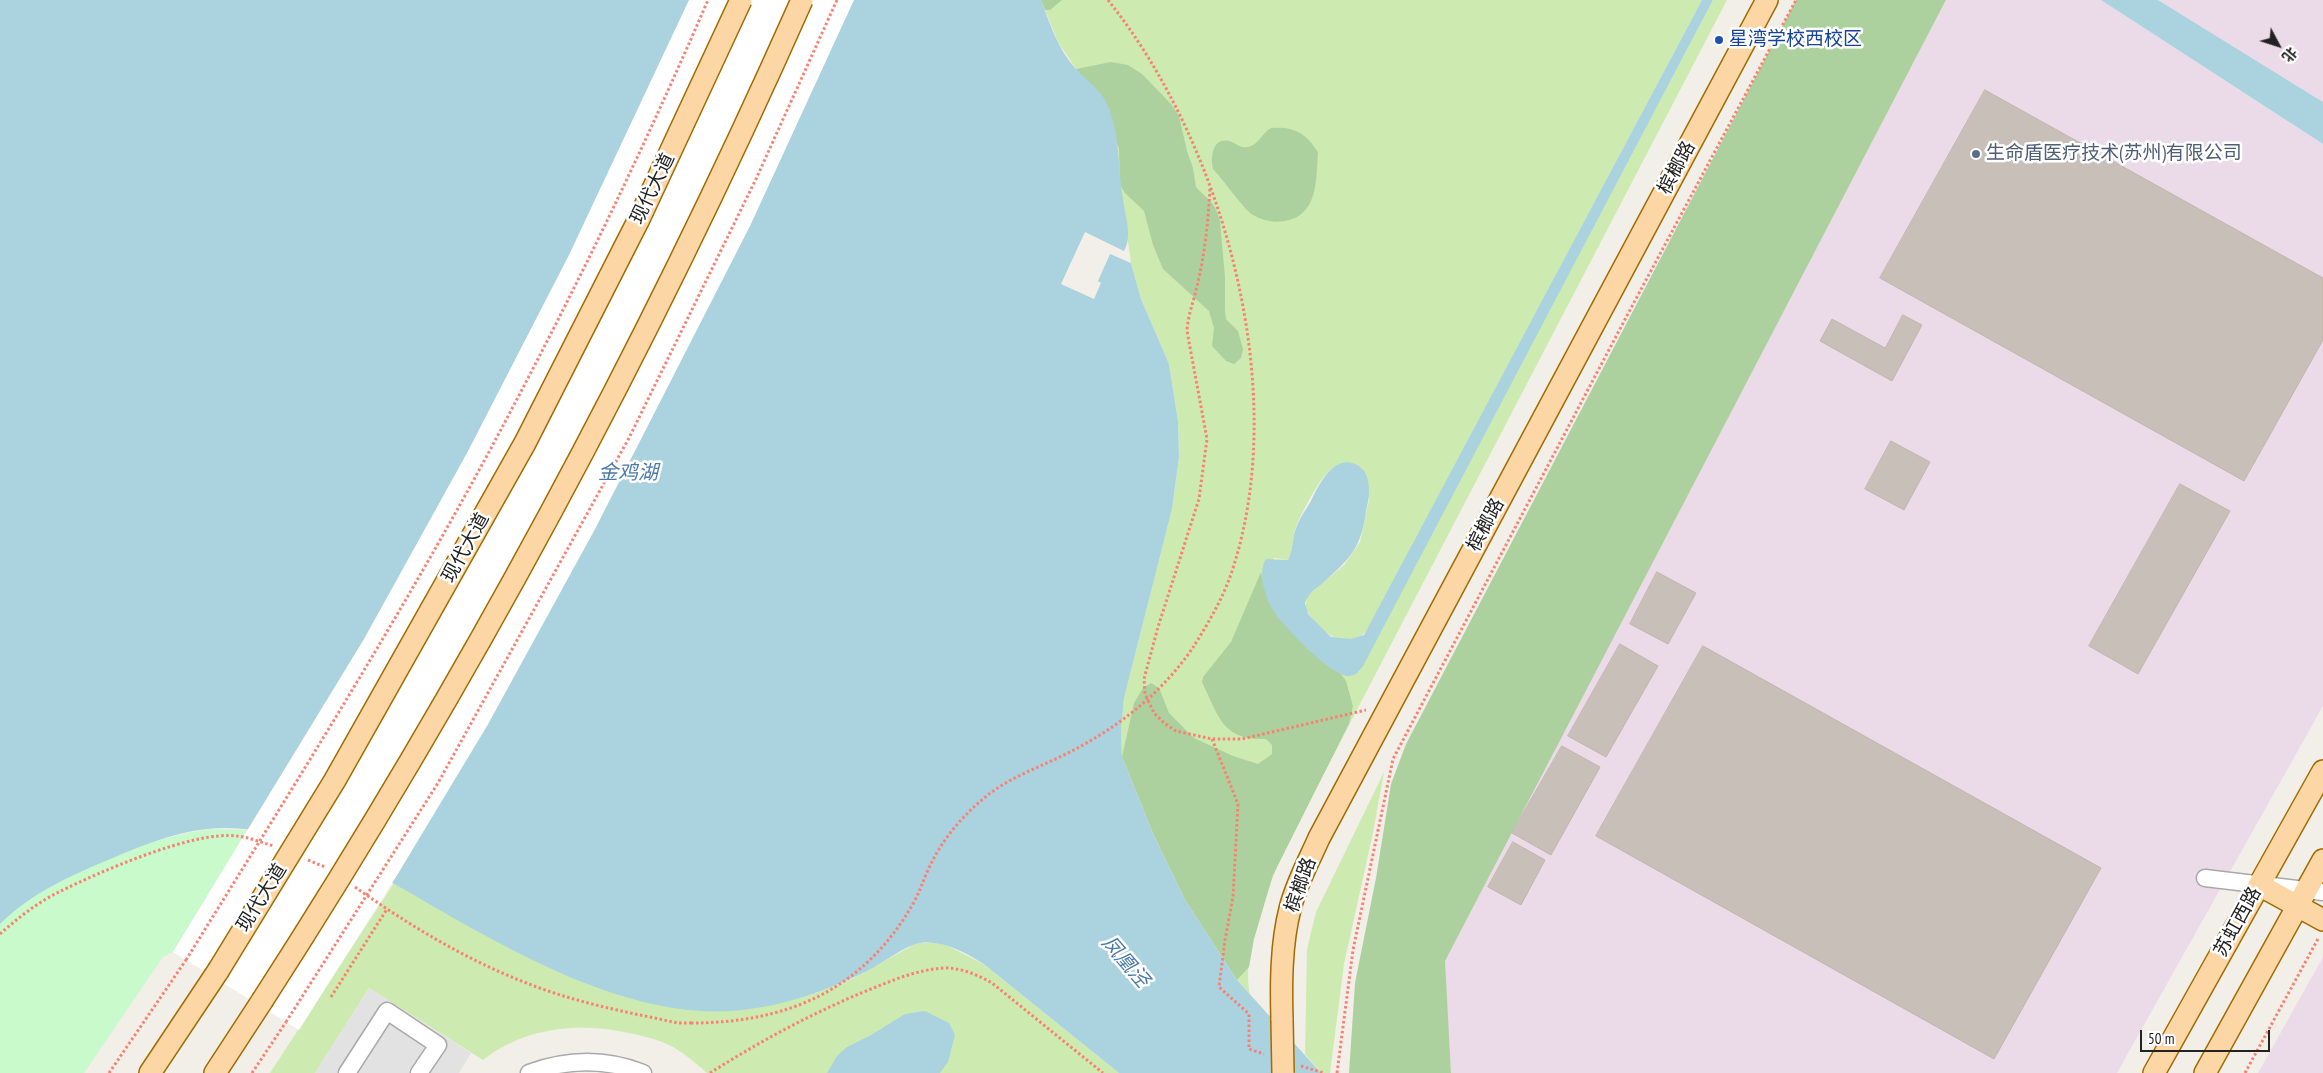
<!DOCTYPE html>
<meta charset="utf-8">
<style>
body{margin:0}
#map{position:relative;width:2323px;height:1073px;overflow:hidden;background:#f2efe9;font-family:"PT Sans Narrow","Noto Sans SC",sans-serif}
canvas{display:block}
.north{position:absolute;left:2253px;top:20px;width:50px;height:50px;-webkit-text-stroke:4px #fff;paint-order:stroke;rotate:130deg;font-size:14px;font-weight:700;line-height:20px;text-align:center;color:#222}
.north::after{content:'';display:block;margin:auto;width:18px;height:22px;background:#222;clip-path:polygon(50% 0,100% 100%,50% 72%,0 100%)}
.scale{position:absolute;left:2140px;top:1030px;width:130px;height:22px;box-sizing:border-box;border:2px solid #222;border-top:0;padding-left:6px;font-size:15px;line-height:18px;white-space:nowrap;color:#222;-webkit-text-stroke:4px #fff;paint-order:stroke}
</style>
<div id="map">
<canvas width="2323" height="1073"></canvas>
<div class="north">北</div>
<div class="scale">50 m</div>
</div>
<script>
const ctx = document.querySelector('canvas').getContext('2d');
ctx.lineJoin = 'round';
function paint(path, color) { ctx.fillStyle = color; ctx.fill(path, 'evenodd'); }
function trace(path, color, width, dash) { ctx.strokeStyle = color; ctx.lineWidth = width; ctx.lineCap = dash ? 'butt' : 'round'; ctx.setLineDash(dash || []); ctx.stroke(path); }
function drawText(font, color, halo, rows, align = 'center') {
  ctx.font = font + ' "PT Sans Narrow","Noto Sans SC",sans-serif'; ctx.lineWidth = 5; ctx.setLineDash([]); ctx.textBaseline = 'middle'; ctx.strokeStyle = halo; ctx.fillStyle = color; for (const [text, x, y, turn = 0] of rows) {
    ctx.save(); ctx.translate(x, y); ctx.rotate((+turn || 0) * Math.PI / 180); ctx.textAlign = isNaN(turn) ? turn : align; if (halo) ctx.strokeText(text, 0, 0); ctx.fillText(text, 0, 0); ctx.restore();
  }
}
paint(new Path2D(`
 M1946 0H2101L2323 144V706L2117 1073H1451L1444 961Z
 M2158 0H2323V102Z
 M2323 957V1073H2258Z`), '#ebdbe8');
paint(new Path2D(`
 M1041 0H1702L1368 629C1347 657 1318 629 1305 609L1307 596 1344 565 1360 542 1369 500 1362 468C1352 462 1339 463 1330 470 1319 479 1299 517 1295 530 1292 540 1293 550 1288 560L1274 558 1263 579 1272 609 1308 649 1359 672 1713 0H1727L1312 796C1285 850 1239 933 1250 995L1237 980 1122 757 1121 731 1124 698 1172 509 1179 457 1178 421 1169 364 1141 299 1131 263 1120 185 1076 69 1058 42Z
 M1384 772 1373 833 1344 964 1330 1073H1321L1305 1054 1307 949 1316 912Z
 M394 883 542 964 589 984 810 995 852 979 917 943H938L950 947 985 965 1119 1073H707C697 1064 685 1054 673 1047 660 1040 644 1036 629 1033 578 1022 525 1027 483 1060L369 988 315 1073H270Z`), '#cdebb0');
paint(new Path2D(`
 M1041 0H1062L1050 10H1045Z
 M1796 0H1946L1445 961 1451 1073H1349L1355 983 1376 878 1391 784 1406 744Z
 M1111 62 1128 65 1142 74 1171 104 1179 116 1187 151 1193 168 1196 187C1209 202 1214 199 1220 221L1225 277V311L1226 319 1238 331 1243 349 1241 358 1234 364 1226 361 1212 346 1214 328 1209 311 1163 269 1153 245 1144 211 1125 193 1120 185 1119 148 1076 69Z
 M1271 128C1294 126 1306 133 1318 152 1316 178 1319 215 1285 221 1273 223 1264 221 1253 215 1245 211 1222 178 1213 169 1210 156 1213 135 1232 142 1238 145 1241 148 1247 147 1258 146 1262 133 1271 128Z
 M1261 572 1264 586 1276 614 1308 649 1341 674 1346 681 1353 706 1349 724 1273 875 1254 939 1249 967 1237 980 1185 900 1154 836 1122 757 1134 703 1143 688 1151 683 1159 688 1169 713 1194 738 1233 756 1258 764 1272 754V745L1266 739C1222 741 1218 715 1202 682L1203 677 1231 642Z`), '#add19e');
paint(new Path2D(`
 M210 829 247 830 173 952 163 957 84 1073H0V924C46 877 145 838 210 829Z`), '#c8facc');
paint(new Path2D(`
 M369 988 471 1053 459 1073H315Z`), '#e2e2e2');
paint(new Path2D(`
 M0 0H1041C1050 24 1058 49 1075 68 1086 80 1098 87 1106 102 1121 132 1117 166 1123 199 1125 216 1133 236 1124 251L1085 232 1061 284 1094 299 1101 283 1098 281 1110 254 1131 263 1141 299 1169 364 1178 421 1179 457 1172 509 1124 698 1121 731 1122 757 1154 836 1185 900 1237 980 1321 1073H1119L985 965C966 953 944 940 920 943 906 945 883 963 869 970 813 998 751 1017 688 1010 608 1001 533 962 464 924 388 881 299 820 207 829 176 832 143 845 115 857 74 874 32 892 0 924Z
 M1702 0H1713L1363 666C1359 672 1355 676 1348 676 1329 675 1276 620 1269 603 1264 590 1258 571 1266 559L1288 560C1293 550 1292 541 1295 531 1299 519 1305 511 1311 501 1319 484 1335 451 1359 466 1368 472 1369 483 1369 493 1369 500 1367 505 1366 512 1361 547 1351 558 1325 581 1317 589 1309 591 1305 603L1308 614 1331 637 1351 639 1364 635Z
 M2101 0H2158L2323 102V144Z
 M925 1011 949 1023 955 1035 948 1062 940 1073H827L837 1056 847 1047 871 1035 905 1014Z`), '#aad3df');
paint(new Path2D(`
 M689 0H854L750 226 594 531 487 726 399 872 299 1030 173 952 364 639 467 453 569 255Z`), '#fff');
const building = new Path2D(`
 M1985 90 2323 278V340L2244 481 1880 278Z
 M1903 315 1922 325 1892 381 1820 341 1832 319 1885 348Z
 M1891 441 1930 462 1904 510 1865 489Z
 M2180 484 2230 511 2138 674 2089 646Z
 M1657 572 1696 593 1668 644 1630 624Z
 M1620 644 1658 666 1606 757 1568 736Z
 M1703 646 2101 868 1994 1059 1596 836Z
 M1562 746 1600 767 1551 855 1512 833Z
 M1513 842 1545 860 1521 905 1488 887Z`);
paint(building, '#c7bfb8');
trace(building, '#c4b6ab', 1);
const minor = new Path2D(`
 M2205 878 2323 892
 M347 1073 387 1011 438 1045 419 1073
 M529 1073C567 1059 605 1058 643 1073`);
const major = new Path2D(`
 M2259 885 2323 920
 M1282 1020C1281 984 1281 944 1290 909 1296 884 1309 861 1319 838L1767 0
 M150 1073 218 971
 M215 1073 262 1001
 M2154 1073 2323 771
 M2205 1073 2323 860`);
trace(minor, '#a9a9a9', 19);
trace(major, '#a06b00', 24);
trace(new Path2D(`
 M1108 0C1223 144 1290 386 1234 565 1225 595 1210 620 1194 646
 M1210 189C1208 222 1205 254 1197 286 1194 301 1188 314 1187 331L1207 439 1199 499 1158 627 1144 679 1145 694 1154 713 1164 723 1176 731 1212 739H1242L1366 710
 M1212 739 1238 804 1233 897 1225 940 1219 987 1249 1014V1049L1264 1054
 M308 860 325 867
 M355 887C420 933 490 974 567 997 603 1008 641 1015 678 1023H691
 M0 934C18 918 38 902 59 892 99 872 195 830 237 836 249 837 262 843 274 846
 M331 997 387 909
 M1301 1066 1324 1073
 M109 1073 186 960
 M252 1073 286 1022
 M710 1073C762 1040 818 1010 876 987 898 978 921 969 945 968 962 968 978 975 992 983L1103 1073
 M1337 1073 1353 950 1393 759 1630 310 1796 0
 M2245 1073 2319 937`), '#fa8072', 3, [2.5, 2.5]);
trace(minor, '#fff', 16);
trace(major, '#fcd6a4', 21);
const majorBridge = new Path2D(`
 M218 971 335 780 525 443 639 219 741 0
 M262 1001C468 682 648 347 802 0
 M1282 1020 1283 1073`);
trace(majorBridge, '#a06b00', 24, []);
trace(new Path2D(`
 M186 960C290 792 396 624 490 450 569 303 642 153 708 0
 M286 1022 438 783 629 438 756 179 837 0
 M691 1023C789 1023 865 989 914 902 920 891 923 881 928 870 940 843 960 818 983 799 1006 779 1035 769 1062 756 1115 730 1161 695 1194 646`), '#fa8072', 3, [2.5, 2.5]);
trace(majorBridge, '#fcd6a4', 21);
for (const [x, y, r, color] of [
 [1719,40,5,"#1a4fb4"],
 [1976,154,5,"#5c6f8a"]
]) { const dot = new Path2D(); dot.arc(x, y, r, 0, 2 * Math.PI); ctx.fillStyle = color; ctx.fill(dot); trace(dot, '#fff', 2); }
drawText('19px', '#164399', '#fff', [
 ["星湾学校西校区",1729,40]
], 'left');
drawText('19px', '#4e5e75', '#fff', [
 ["生命盾医疗技术(苏州)有限公司",1986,154]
], 'left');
drawText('19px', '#222', '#fff', [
 ["槟榔路",1677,168,-62],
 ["现代大道",653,189,-64],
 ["槟榔路",1486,525,-62],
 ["现代大道",466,548,-61],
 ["槟榔路",1301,885,-70],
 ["现代大道",262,898,-58],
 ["苏虹西路",2238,922,-61]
]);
drawText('italic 20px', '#4a7aab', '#fff', [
 ["金鸡湖",628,473],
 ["凤凰泾",1125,962,49]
]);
</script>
